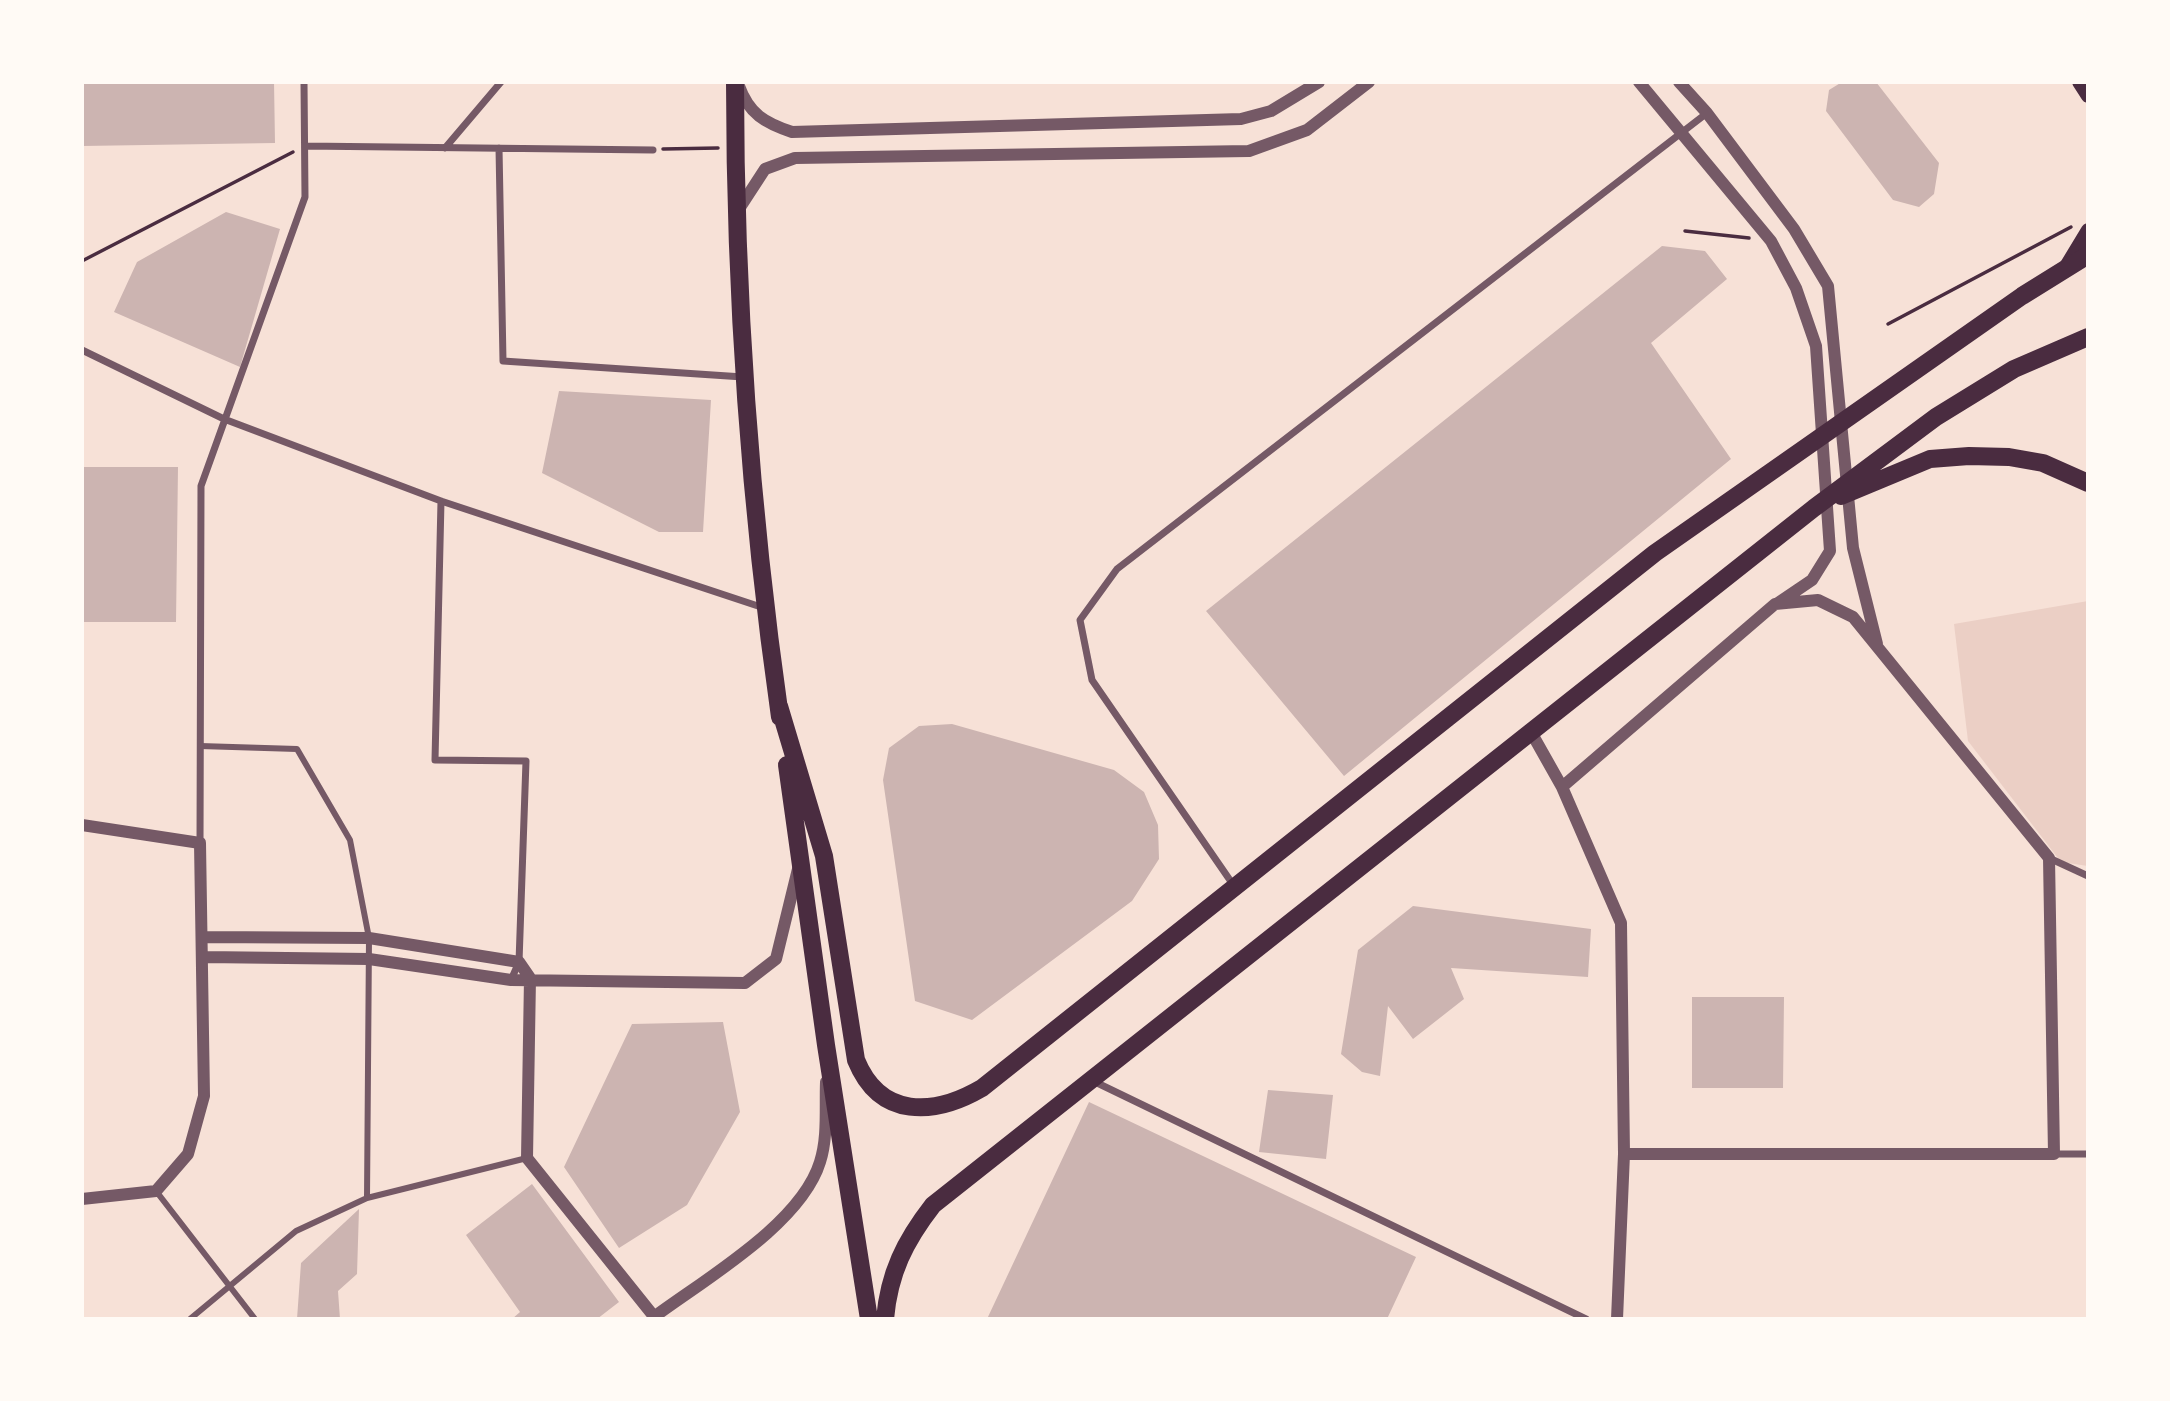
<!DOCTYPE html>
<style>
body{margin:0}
#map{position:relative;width:2170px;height:1401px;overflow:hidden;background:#f7e1d7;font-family:"PT Sans",sans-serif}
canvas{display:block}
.frame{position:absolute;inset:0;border:84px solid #fffaf5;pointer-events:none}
</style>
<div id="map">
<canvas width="2170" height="1401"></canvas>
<div class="frame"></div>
</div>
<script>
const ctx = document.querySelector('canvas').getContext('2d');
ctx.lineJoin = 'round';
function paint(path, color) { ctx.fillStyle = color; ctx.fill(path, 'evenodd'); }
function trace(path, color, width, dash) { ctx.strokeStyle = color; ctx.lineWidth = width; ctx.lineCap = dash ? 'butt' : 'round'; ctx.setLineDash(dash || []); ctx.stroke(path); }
paint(new Path2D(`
 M2088 601V866L2061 862 1968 741 1954 624Z`), '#ebcfc5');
paint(new Path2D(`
 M82 82H274L275 143 82 146Z
 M1842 82H1876L1939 163 1934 194 1919 207 1893 200 1826 111 1829 90Z
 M226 212 280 229 240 367 114 312 137 262Z
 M1662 246 1705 251 1727 279 1651 343 1731 459 1344 776 1206 611Z
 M559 391 711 400 703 532H659L542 473Z
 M82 467H178L176 622H82Z
 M952 724 1114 770 1144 792 1158 825 1159 859 1132 901 972 1020 915 1001 883 780 889 748 919 726Z
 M1413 906 1591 929 1588 977 1451 968 1464 999 1413 1039 1388 1006 1380 1076 1362 1072 1341 1054 1358 950Z
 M1692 997H1784L1783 1088H1692Z
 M723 1022 740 1112 687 1205 619 1248 564 1167 632 1024Z
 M1268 1090 1333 1095 1326 1159 1259 1152Z
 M1089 1102 1416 1257 1387 1319H987Z
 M532 1184 619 1302 597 1319H512L520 1312 466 1235Z
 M359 1209 357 1274 338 1291 340 1319H297L301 1263Z`), '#ccb4b1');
trace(new Path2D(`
 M663 149 718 148
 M1685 231 1749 238
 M82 261 293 152
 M1888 324 2071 227`), '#4a2c40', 3.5);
trace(new Path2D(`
 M200 746 297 749 350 840 369 938 367 1198
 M156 1191 255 1319
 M190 1319 296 1231 367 1198 527 1158`), '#755966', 6);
trace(new Path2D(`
 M305 146 653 150
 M445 148 501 82
 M499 148 503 361 743 377
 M82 350 224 419 441 501 764 608
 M441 501 435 760 526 761 519 962 511 980
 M200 843 201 486 305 197 304 82
 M2049 858 2088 876
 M1234 886 1092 680 1080 620 1117 569 1707 113
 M1091 1080 1586 1319
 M2054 1154H2088`), '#755966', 7);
trace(new Path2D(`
 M1639 82 1771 241 1796 288 1816 346 1830 551 1812 580 1778 603
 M1679 82 1707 113 1794 229 1828 286 1853 548 1877 644
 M739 86C749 114 765 123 792 132L1241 119 1271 111 1319 82
 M737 212 765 169 795 158 1249 151 1307 130 1369 82
 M1531 732 1562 787 1621 923 1624 1154H2054L2049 858 1853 617 1818 600 1775 604 1562 787
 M82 825 200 843 204 1096 188 1154 156 1191 82 1199
 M204 937 369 938 519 962 530 978 527 1158 656 1319
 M204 957 369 959 511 980 745 983 776 959 798 869
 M654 1317C705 1279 801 1224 820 1162 828 1137 825 1109 826 1082
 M1617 1319 1624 1154`), '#755966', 12);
trace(new Path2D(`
 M2079 82 2088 96
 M2065 268 2088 230`), '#4a2c40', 14);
trace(new Path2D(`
 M735 82C735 295 750 507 780 717
 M1841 496 1930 459 1969 456 2009 457 2043 463 2088 483
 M779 706 824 856 856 1060C880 1119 934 1116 982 1088L1655 553 2022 296 2088 255
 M787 765 826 1045 869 1319
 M885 1319C889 1273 905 1241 933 1205L1814 508 1936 417 2014 369 2088 337`), '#4a2c40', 18);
</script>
